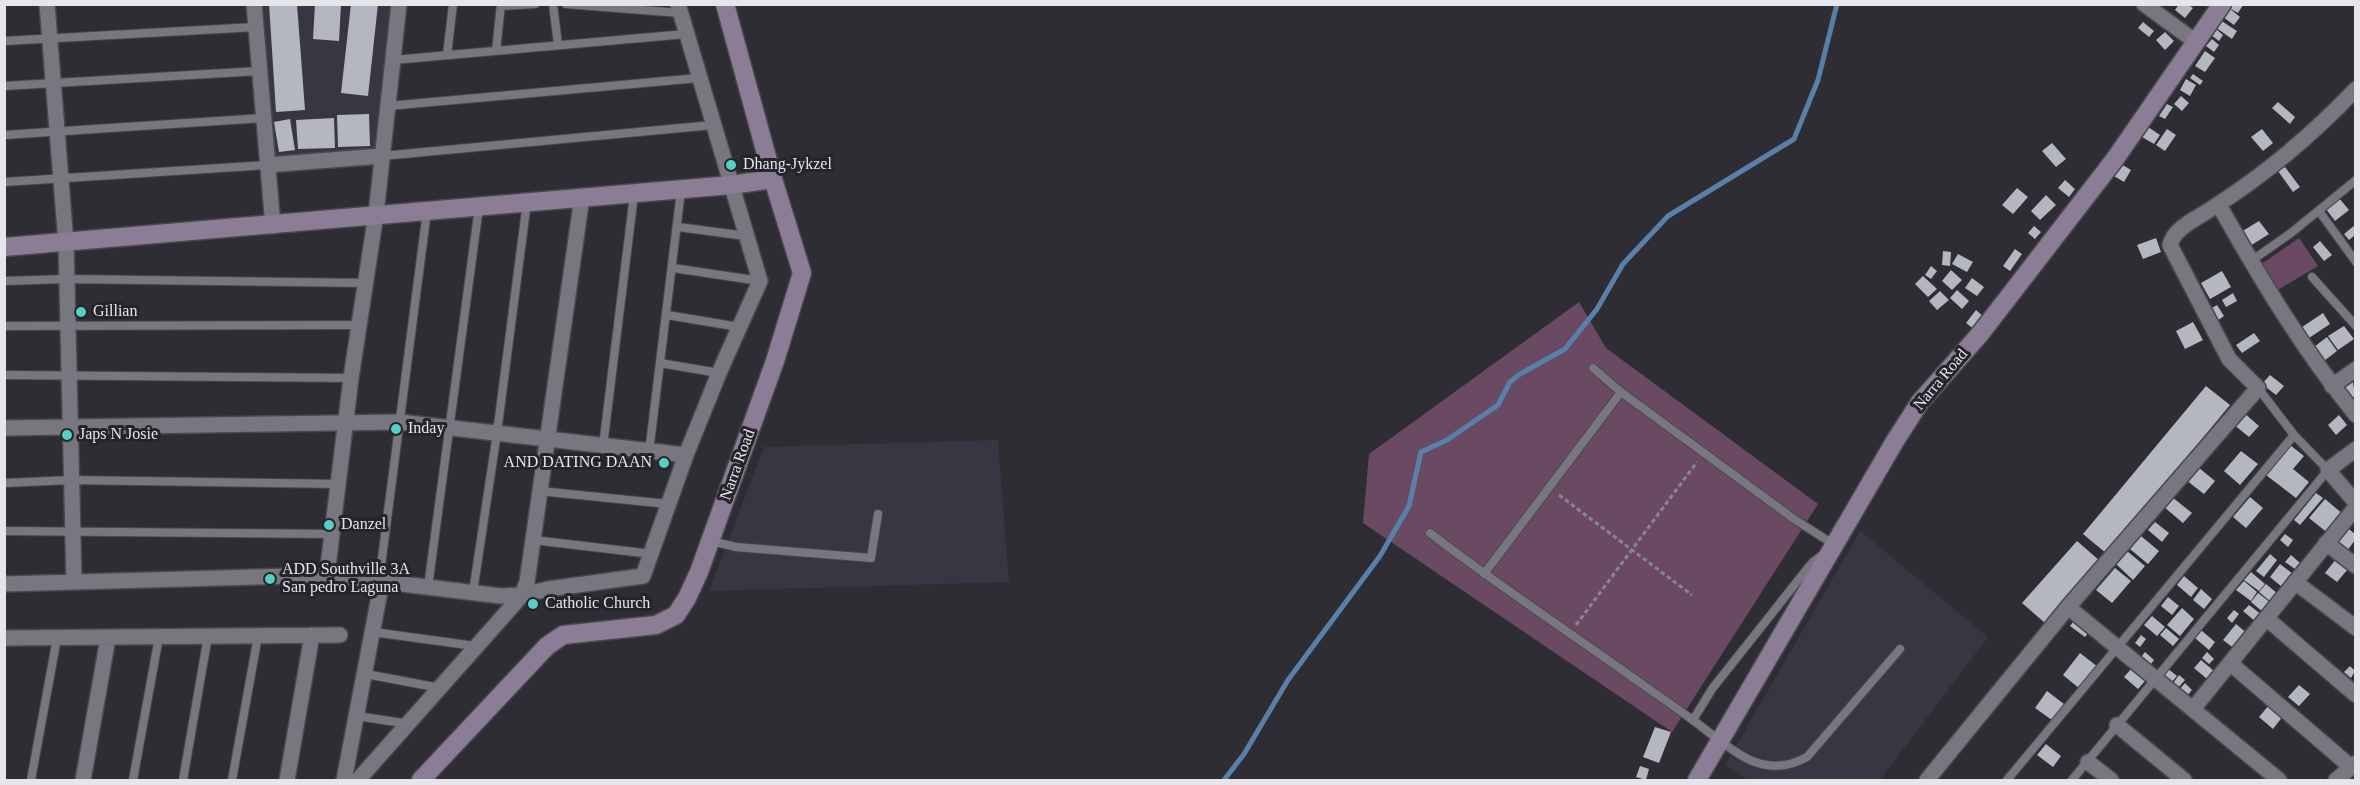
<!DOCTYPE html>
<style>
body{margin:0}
#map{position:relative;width:2360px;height:785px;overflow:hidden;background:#2e2d34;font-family:"Times New Roman",serif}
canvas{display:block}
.frame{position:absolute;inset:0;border:6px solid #e6e5ea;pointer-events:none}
</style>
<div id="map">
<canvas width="2360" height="785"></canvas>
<div class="frame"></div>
</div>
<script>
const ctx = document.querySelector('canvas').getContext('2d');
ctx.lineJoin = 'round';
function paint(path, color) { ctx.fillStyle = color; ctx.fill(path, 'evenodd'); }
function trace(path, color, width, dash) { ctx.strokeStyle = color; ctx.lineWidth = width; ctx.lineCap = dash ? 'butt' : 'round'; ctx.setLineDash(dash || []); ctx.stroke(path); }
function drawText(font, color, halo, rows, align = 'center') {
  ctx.font = font + ' "Times New Roman",serif'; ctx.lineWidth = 6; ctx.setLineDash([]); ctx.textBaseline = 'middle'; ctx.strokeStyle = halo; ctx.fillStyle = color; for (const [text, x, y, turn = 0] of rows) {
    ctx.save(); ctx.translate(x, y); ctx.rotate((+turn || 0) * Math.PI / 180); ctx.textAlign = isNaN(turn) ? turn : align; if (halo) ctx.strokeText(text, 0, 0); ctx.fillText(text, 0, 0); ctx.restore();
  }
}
paint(new Path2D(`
 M261 5H391L375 150 274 156Z
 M998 440 1009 582 709 591 764 447Z
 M1860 531 1988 637 1880 780H1747L1725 765Z`), '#383642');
paint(new Path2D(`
 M2299 238 2318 266 2276 291 2260 265Z
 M1579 302 1606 348 1818 504 1672 732 1363 523 1369 454Z`), '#694a62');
trace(new Path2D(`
 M1224 780 1244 754 1288 680 1380 556 1409 506 1421 452 1447 440 1498 405 1510 382 1520 374 1565 349 1597 309 1623 264 1668 216 1794 139 1818 80 1837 4`), '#5980a9', 5);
paint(new Path2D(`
 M269 4H297L305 110 276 112Z
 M315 4H341L339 41 313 39Z
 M351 4H378L368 96 341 93Z
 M2179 4H2187L2193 8 2185 18 2175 10Z
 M2231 4H2242L2243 5 2238 13 2229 8Z
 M2229 8 2240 17 2234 25 2223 17Z
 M2220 20 2237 31 2232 39 2215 27Z
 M2143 22 2154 31 2149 37 2138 28Z
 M2216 29 2223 35 2219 41 2211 35Z
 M2165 32 2174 41 2165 50 2156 40Z
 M2212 39 2219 45 2214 52 2206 46Z
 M2205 51 2215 58 2205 72 2195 66Z
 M2193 74 2203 81 2200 85 2190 78Z
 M2186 79 2196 85 2190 96 2180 90Z
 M2181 96 2189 103 2182 111 2174 104Z
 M2278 102 2295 117 2290 124 2272 108Z
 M2167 104 2173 107 2165 119 2159 116Z
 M369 114 370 146 338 147 337 115Z
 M334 118 335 148 298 149 296 120Z
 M290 119 295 150 279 152 274 122Z
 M2148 127 2160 135 2154 144 2142 137Z
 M2167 129 2176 135 2165 151 2156 145Z
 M2262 129 2273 143 2263 151 2251 137Z
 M2052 143 2066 159 2056 167 2042 151Z
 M2121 164 2131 170 2124 182 2114 176Z
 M2285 167 2300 187 2293 192 2278 171Z
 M2065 180 2075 189 2069 197 2058 188Z
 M2017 188 2028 197 2013 214 2002 205Z
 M2046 195 2056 205 2040 220 2031 211Z
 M2339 198 2349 210 2335 221 2326 209Z
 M2259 221 2269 234 2250 246 2241 232Z
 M2355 225V235L2349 240 2344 234Z
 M2034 226 2041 232 2035 239 2028 233Z
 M2156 238 2161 252 2143 259 2137 245Z
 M2320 241 2332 255 2324 261 2313 247Z
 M2015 249 2022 254 2010 271 2003 266Z
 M1943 251 1951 252 1950 266 1942 265Z
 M1958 254 1973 262 1967 272 1952 264Z
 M1931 266 1937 271 1931 279 1925 275Z
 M1951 270 1962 280 1952 290 1942 281Z
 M2222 271 2231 287 2210 299 2201 283Z
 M1923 276 1937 289 1928 297 1915 284Z
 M1972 278 1984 287 1977 296 1965 288Z
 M1957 290 1969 301 1962 309 1950 298Z
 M1940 291 1949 300 1937 310 1929 301Z
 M2233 293 2237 301 2226 307 2222 300Z
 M2217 305 2224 316 2217 321 2210 309Z
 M1976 310 1985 318 1975 330 1966 323Z
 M2323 313 2330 324 2309 338 2302 327Z
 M2193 322 2203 340 2185 349 2176 331Z
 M2344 326 2354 339 2338 350 2328 336Z
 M2254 333 2260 341 2242 353 2236 345Z
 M2327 337 2337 351 2320 364 2310 350Z
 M2270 375 2284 386 2276 395 2262 384Z
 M2353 382 2355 396 2350 400 2343 389Z
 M2206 386 2230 405 2107 554 2083 534Z
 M2243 412 2259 426 2249 437 2233 424Z
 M2339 415 2347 425 2336 435 2328 425Z
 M2290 445 2304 456 2293 469 2309 482 2296 498 2266 475Z
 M2241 451 2258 464 2240 485 2224 471Z
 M2198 467 2215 481 2204 494 2186 480Z
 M2316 493 2323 498 2300 525 2294 520Z
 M2172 497 2192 513 2183 523 2164 507Z
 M2250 497 2263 508 2246 528 2233 517Z
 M2325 499 2344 515 2329 534 2309 518Z
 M2155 522 2169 533 2162 542 2148 530Z
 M2345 526 2355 534V540L2347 551 2334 540Z
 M2285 534 2293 540 2288 547 2280 540Z
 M2141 536 2159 551 2148 564 2130 549Z
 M2077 541 2100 561 2045 623 2022 603Z
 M2127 551 2145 566 2133 580 2116 564Z
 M2270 554 2277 560 2264 577 2256 571Z
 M2291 555 2300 563 2295 569 2285 562Z
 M2336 559 2348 569 2337 582 2325 573Z
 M2280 564 2293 574 2282 587 2270 577Z
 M2115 568 2131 581 2112 603 2096 590Z
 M2251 572 2265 584 2259 591 2244 580Z
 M2184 576 2198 588 2191 597 2177 585Z
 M2244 581 2257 592 2251 601 2236 590Z
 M2266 584 2278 594 2271 602 2259 592Z
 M2201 589 2212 599 2204 609 2193 600Z
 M2258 593 2271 603 2263 612 2251 602Z
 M2168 597 2179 606 2172 615 2161 606Z
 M2249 605 2262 615 2256 622 2243 611Z
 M2182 608 2194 619 2180 636 2167 625Z
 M2234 610 2239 614 2232 623 2227 618Z
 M2152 616 2165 627 2157 636 2144 625Z
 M2076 618 2091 629 2085 637 2070 626Z
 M2236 624 2248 634 2235 649 2223 640Z
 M2166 628 2179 639 2173 646 2160 635Z
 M2201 630 2215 642 2209 650 2195 638Z
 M2141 635 2146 639 2140 647 2135 643Z
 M2145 652 2154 660 2148 668 2139 660Z
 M2207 652 2214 659 2209 664 2202 658Z
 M2080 653 2098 667 2080 689 2063 675Z
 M2201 660 2214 671 2207 679 2194 668Z
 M2350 666 2355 671 2351 678 2344 672Z
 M2132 668 2146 680 2138 689 2124 677Z
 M2167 668 2177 676 2170 684 2160 676Z
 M2179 675 2185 680 2176 690 2171 686Z
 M2185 683 2192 690 2187 696 2179 690Z
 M2299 685 2310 694 2299 706 2288 697Z
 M2047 691 2064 704 2052 720 2035 708Z
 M2269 705 2283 716 2273 729 2259 717Z
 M1655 727 1671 732 1659 763 1643 757Z
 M2046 744 2061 756 2053 767 2037 755Z
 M1640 766 1649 769 1646 780 1636 777Z`), '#b4b7bf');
const lane = new Path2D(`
 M553 4 558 45
 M566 4 680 13
 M501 6 535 4
 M4 41 256 27
 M496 51 501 4
 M447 55 453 4
 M393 60 686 34
 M4 86 259 71
 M388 106 699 78
 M4 135 263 118
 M382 156 713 125
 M4 182 267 165
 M2319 211 2356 262
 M678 227 746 236
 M2251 261 2291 233 2356 180
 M673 268 760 281
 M2312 277 2356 326
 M4 281 67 279 366 283
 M667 315 739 327
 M4 326 360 325
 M660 363 719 373
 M1593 368 1621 392 1794 519 1833 544
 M4 375 351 378
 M603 446 634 195
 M649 452 681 191
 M4 483 71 480 339 484
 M539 491 668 504
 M4 531 333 534
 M1430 533C1500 587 1574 635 1646 687 1662 698 1678 709 1694 721 1712 734 1730 751 1750 760 1770 769 1789 767 1807 757L1900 649
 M533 540 652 554
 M711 541 736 547 871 558 878 514
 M1484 574 1621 392
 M379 581 427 211
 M428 587 479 207
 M473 592 497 433 527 202
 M373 632 475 646
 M366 674 440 688
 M357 716 409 724
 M1693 720 1712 689 1807 569 1814 561 1824 554
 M31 780 57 638
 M133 780 159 637
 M183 780 208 636
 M232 780 258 636
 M2007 780 2294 435
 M2072 780 2328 470 2294 435 2258 388`);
const street = new Path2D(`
 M47 4 66 243 74 581
 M254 4 273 226
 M2144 4 2196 42
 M267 165 381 156
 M2219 205C2260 278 2303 350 2356 415
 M2332 386 2356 369
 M4 428 400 422 686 455
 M2356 449 2328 470 2356 503
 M2326 543 2356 566
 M327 575 351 378 376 214 399 4
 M2295 582 2356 628
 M4 584 327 575 501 596 522 595 548 589 643 576 686 455 719 373 760 281 678 4
 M2068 607 2279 780
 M2266 618 2356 695
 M4 638 340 635
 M2230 663 2351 767
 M2193 709 2356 507
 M2117 725 2184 780
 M2088 762 2111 780
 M83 780 108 638
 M287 780 312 635
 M344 780 382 581
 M358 780 522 595 527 582 582 197
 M1927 780 2068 607 2258 388 2229 359 2170 245C2174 227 2200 217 2214 207 2266 174 2313 134 2356 89
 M2336 780 2356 763`);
const secondary = new Path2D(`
 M4 247 731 185 773 179
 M421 780 547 646 563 635 656 625 676 615 687 598 699 572 775 361 802 273 773 179 725 4
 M1697 780 1895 441 1920 402 1980 334 2115 159 2222 4`);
trace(lane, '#49484d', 10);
trace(street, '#49484d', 18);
trace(secondary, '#49484d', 21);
trace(new Path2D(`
 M1559 495 1692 595
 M1576 625 1697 462`), '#88878d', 3, [4.5, 3]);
trace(lane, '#78777f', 8);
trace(street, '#78777f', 15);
trace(secondary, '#8b7d96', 18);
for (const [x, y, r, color] of [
 [731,165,6,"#56cec3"],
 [81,312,6,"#56cec3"],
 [396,429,6,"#56cec3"],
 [67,435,6,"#56cec3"],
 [664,463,6,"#56cec3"],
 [329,525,6,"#56cec3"],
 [270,579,6,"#56cec3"],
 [533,604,6,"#56cec3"]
]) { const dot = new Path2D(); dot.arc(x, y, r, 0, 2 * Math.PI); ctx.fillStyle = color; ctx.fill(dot); trace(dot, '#25242a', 2); }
drawText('16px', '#e6e5ea', '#25242a', [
 ["Dhang-Jykzel",743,165],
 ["Gillian",93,312],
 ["Inday",408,429],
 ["Japs N Josie",79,435],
 ["AND DATING DAAN",652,463,"right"],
 ["Danzel",341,525],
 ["ADD Southville 3A",282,570],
 ["San pedro Laguna",282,588],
 ["Catholic Church",545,604]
], 'left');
drawText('16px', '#e6e5ea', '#25242a', [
 ["Narra Road",1941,380,-50],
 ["Narra Road",738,465,-70]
]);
</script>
